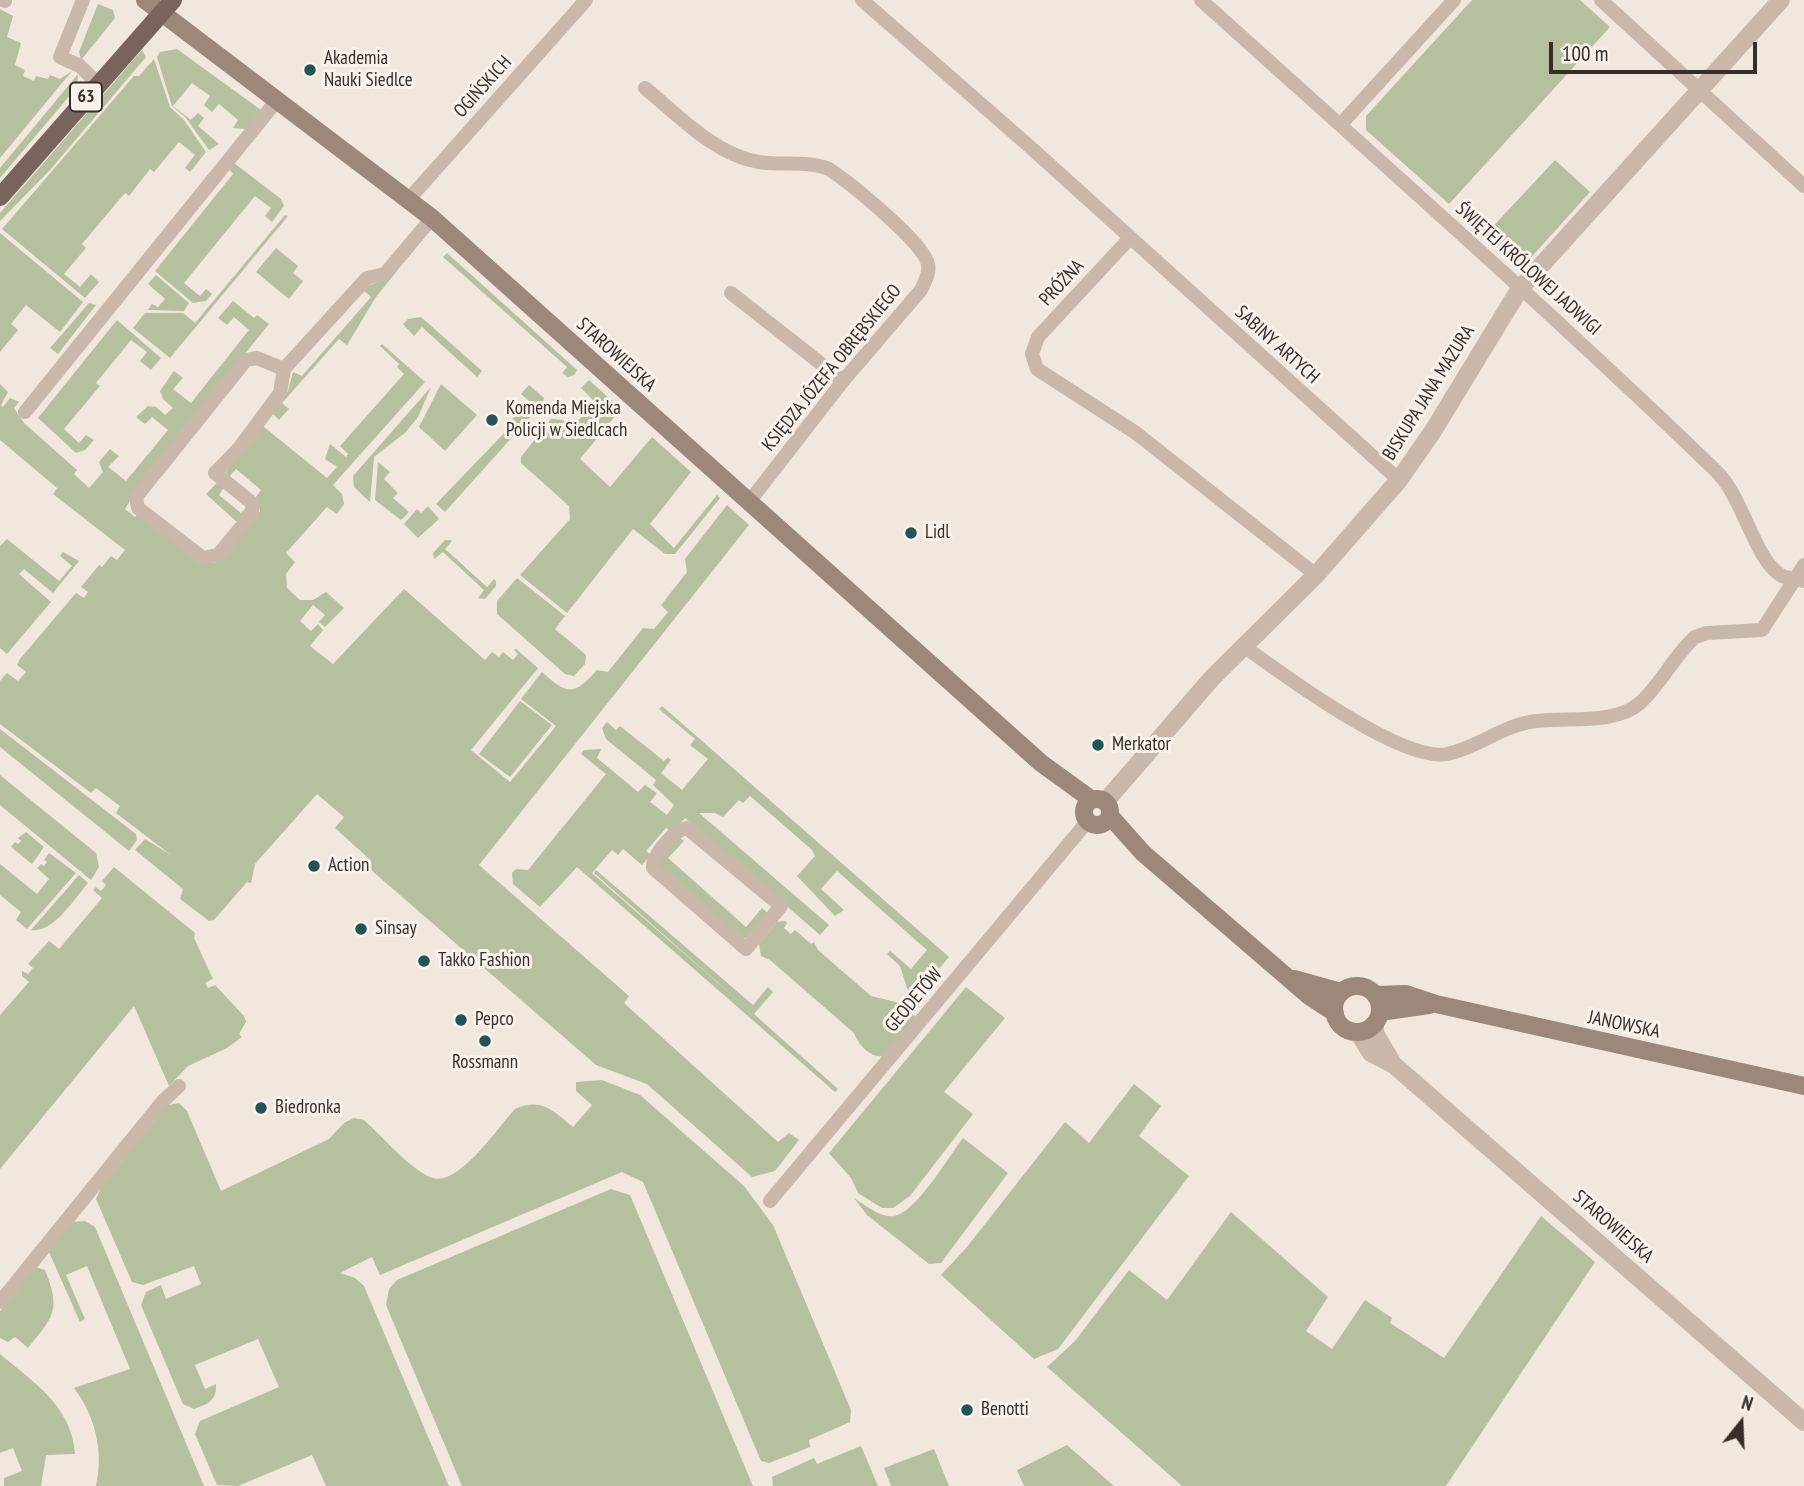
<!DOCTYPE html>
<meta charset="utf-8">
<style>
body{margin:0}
#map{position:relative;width:1804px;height:1486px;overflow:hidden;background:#f1e7dd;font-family:"PT Sans Narrow",sans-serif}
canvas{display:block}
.north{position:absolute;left:1706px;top:1388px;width:70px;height:70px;-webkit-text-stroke:5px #f9f2ea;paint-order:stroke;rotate:18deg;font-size:19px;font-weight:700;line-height:28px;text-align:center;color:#372d29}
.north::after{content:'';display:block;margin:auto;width:24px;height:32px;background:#372d29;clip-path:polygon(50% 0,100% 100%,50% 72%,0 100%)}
.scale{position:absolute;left:1549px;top:42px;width:208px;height:32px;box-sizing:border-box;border:4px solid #372d29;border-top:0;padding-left:9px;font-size:21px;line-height:24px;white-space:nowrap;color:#372d29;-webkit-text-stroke:5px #f9f2ea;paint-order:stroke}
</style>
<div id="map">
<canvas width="1804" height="1486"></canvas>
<div class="north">N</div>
<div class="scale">100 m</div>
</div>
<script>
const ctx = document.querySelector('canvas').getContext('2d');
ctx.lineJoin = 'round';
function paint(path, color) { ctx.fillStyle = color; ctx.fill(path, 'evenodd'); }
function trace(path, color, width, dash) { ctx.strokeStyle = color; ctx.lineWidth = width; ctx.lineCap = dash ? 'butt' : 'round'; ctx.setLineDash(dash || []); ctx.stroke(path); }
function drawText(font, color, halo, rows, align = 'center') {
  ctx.font = font + ' "PT Sans Narrow",sans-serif'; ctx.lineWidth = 6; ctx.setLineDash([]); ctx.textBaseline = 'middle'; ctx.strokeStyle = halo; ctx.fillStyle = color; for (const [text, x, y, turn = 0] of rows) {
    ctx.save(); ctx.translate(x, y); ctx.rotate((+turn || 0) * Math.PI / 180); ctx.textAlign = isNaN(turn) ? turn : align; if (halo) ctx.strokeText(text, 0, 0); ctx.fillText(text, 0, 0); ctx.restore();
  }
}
paint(new Path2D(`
 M1472 0H1580L1610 27 1449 204 1366 130V116Z
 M98 4 113 10 115 18 81 60 79 52Z
 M0 9 13 16 7 37 21 43 15 65 25 70 23 76 34 81 36 76 48 79 50 75 60 79 72 71 0 158Z
 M177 49 261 110 246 129 233 128 238 120 219 104 212 112 204 105 210 96 192 83 173 106 191 120 198 113 204 118 198 126 219 144 209 150 186 118 172 106 157 57 160 52Z
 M142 50 146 57 50 170 0 221V213Z
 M154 59 170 107 184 120 206 152 190 172 185 168 195 155 179 142 154 172 150 169 129 196 125 193 82 244 86 248 64 274 80 287 91 274 99 282 85 298 2 229 134 76H139Z
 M78 74 77 87 0 178V168Z
 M1555 160 1590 192 1527 262H1512L1484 236Z
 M234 163 281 199 284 206 272 222 265 216 271 208 255 196 184 283 200 296 206 289 212 294 206 301 193 303 155 271 233 174 227 167Z
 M285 215 288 216 170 358 133 328 145 313H183L195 323Z
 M0 233 83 302 60 332 26 305 11 324 18 330 0 352Z
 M420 242 376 297 347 345 339 339 282 403 289 409 279 420 270 411 288 391 293 372 302 376 371 297 363 290 365 287 387 279Z
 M276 248 298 266 293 273 303 281 289 299 256 272Z
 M447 253 577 370 574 375 568 377 562 373 567 367 443 257Z
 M156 275 189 303 184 311 148 310 152 304 158 307 165 299 148 284Z
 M233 301 254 318 257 315 269 324 131 494 130 501 125 509 135 517 139 513 202 563H215L260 511 255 498 261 490 236 469 229 477 226 472 259 423 327 478 337 467 325 459 330 444 346 457 348 454 340 446 404 374 397 367 399 364 380 346 382 344 425 382 333 485 342 494 344 504 337 514 327 507 286 553 295 562 286 574 287 588 300 600H313L326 592 344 608 325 627 319 622 325 615 313 605 300 621 311 631 318 624 323 630 310 646 333 664 404 589 485 660 492 652 499 657 503 652 513 660 518 654 514 650 516 649 538 668 471 750 510 782 556 726 521 699 542 672C567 695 574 696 597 670L608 672 643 628 654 629 668 612 661 605 687 572 685 559 727 505 749 525 479 865 629 996 624 1003 778 1142 789 1133 799 1140 775 1171 752 1177 647 1084 596 1065 363 863 367 857 335 828 344 817 317 794 255 864 251 883 247 882 214 920 209 921 180 899 183 889 135 850 145 839 171 855 116 813 120 806 96 788 91 793 0 724V681L7 673 18 681 26 672 17 665 20 659 76 593 84 598 88 592 81 587 99 565 102 567 111 556 117 560 125 550 53 494 57 488 0 440V384L8 392 1 405 3 407 10 398 19 402 14 408 24 423 77 470 74 474 89 488 103 472 99 462 110 449 119 456 108 467 126 481 168 430 152 417 145 424 136 417 148 406 156 407 165 415 173 408 163 399 160 391 174 371 183 378 173 389 191 403 249 330 234 317 227 325 218 318Z
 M89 303 96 305 58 354 50 348Z
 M421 317 482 371 477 377 422 327 414 336 403 324 408 319Z
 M117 320 161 358 151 370 140 361 147 352 131 340 96 383 100 386 64 429 79 443 86 435 94 440 85 450 76 453 38 418Z
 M589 380 621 409 580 459 610 487 652 437 691 472 650 524 674 548 717 495 720 498 675 554H665L633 529 567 613 520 575 570 519 569 506 521 463V457L551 419 563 420 573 427 594 401 581 388Z
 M441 384 477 415 445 451 419 427Z
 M529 385 544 398 543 403 445 512 436 504 508 429 506 426 529 401 521 394Z
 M431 387 418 417 406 432 374 457 370 502 354 487 353 476Z
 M378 462 390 472 384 479 398 493 393 498 409 512 401 520 375 500Z
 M217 483 225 486 219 495 241 513 248 506 238 523 206 494Z
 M428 506 439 519 418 538 404 524 417 509 421 513Z
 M7 539 59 581 72 566 60 556 63 552 79 561 53 593 24 569 19 574 51 602 7 654 0 648V546Z
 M450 540 452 541 445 549 487 587 494 579 496 581V586L485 599 478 598 484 590 443 552 434 559 433 553 445 540Z
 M517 578 565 616 555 629 586 655 585 664 574 676 565 674 497 614V601Z
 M520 701 552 725 510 777 479 754Z
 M662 706 949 957 915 997 908 991 900 966 887 954 890 951 911 969 927 950 837 871 821 889 844 910 835 916 797 876 815 856 812 850 750 796 743 803 739 800 723 817 715 813H699L829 925 820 935 685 818 672 832 666 828 646 851 651 855 642 865 623 849 618 855 612 850 592 873 751 1012 594 873 596 870 753 1005 768 987 773 992 754 1014 838 1089 835 1092 577 867 540 907 513 884 512 873 516 869 528 870 606 774 581 754 584 750 601 749 597 758 638 792 645 785 657 793 650 802 667 815 674 805 653 785 656 780 606 739 602 728 607 722 616 730 620 726 664 761 668 757 671 760 661 773 682 790 708 759 690 745 695 739 659 709Z
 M0 729 136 834 137 840 129 851 0 747Z
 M0 775 96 853 99 867 91 880 0 805Z
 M26 832 44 847 32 864 11 847 15 842 18 844 21 841 18 838Z
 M679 837 684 841 668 858 746 927 762 908 769 914 746 938 742 939 660 870 658 861Z
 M49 853 76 873 27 929 16 920 21 912 0 895V864L37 894 49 879 37 868 41 864 44 866 47 862 44 860Z
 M114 867 195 933 194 938 213 979 205 983 208 988 215 985 244 1016 246 1022 239 1034 242 1037 227 1048 188 1066 169 1086 134 1006 0 1169V1015L29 982 22 976V971L28 974 33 968 28 964 49 941 59 949 102 898 93 890 96 887 101 891 106 885 102 881Z
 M79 875 88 883C74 899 54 933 31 930Z
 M785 921 787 923 784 928 791 934 795 930 811 944 814 942 818 950 871 996 896 1002 917 1018 886 1056C871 1059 859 1046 854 1033L770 960 761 956 759 944 777 922Z
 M966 987 1005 1018 944 1092 973 1114 910 1196 893 1208H882L858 1193 851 1178 829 1153Z
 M602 1080 640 1095 744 1186 773 1225 851 1410 850 1422 809 1440 810 1447 769 1463 761 1461 643 1182 622 1172 380 1275 372 1257 340 1273 355 1278 364 1286 449 1486H326L312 1455 238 1486 217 1485 195 1434 200 1421 279 1387 258 1339 195 1365 205 1389 216 1384C217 1401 208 1404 194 1409L183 1404 141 1305 146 1292 161 1285 166 1299 201 1284 194 1266 143 1285 132 1282 96 1199 101 1188 168 1105 179 1103 187 1111 221 1191 329 1139 344 1123 354 1118 364 1120C382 1136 409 1168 430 1177 457 1190 498 1127 515 1109 542 1097 553 1111 573 1127L592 1105 576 1091V1082Z
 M1134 1084 1161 1106 1139 1136 1189 1176 1058 1349 1034 1359 941 1275 967 1247 1065 1122 1089 1143Z
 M963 1138 1008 1173 941 1263 929 1264 867 1215 854 1198C865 1205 880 1218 894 1216 916 1213 949 1156 963 1138Z
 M611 1189 630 1195 753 1486H462L386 1305 389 1289 397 1280Z
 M1231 1212 1328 1297 1306 1331 1332 1349 1365 1300 1392 1318 1390 1323 1444 1358 1541 1216 1595 1262 1446 1486H1182L1047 1367 1075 1341 1129 1270 1167 1300Z
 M85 1221 95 1227 204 1486H96C104 1451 95 1416 74 1388L130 1369 87 1266 66 1275 85 1319 80 1322 49 1252 73 1222Z
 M35 1267 45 1270C61 1310 54 1316 28 1348L15 1337 8 1342 0 1338V1311Z
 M0 1354C33 1382 72 1406 75 1454L46 1455 41 1486H4V1478L22 1471 13 1448 0 1453Z
 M1067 1445 1114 1486H1024L1017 1470Z
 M861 1446 878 1486H773L772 1477 814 1458 817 1464Z
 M934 1449 949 1486H891L884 1468Z`), '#b5c09e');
trace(new Path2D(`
 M3 0 5 1
 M83 0 60 57 80 66 98 84
 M862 0 1029 146 1399 480
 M1201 0C1374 156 1549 310 1716 471 1743 497 1754 557 1779 574 1785 579 1796 578 1804 581
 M1601 0 1804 186
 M645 88C678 115 715 155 759 162 783 166 806 160 829 169 850 183 923 242 928 264 930 273 925 281 921 290L843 381 749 502
 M1341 124 1454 0
 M409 199 586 0
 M1130 238 1038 337 1032 354 1037 369 1136 433 1316 575
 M731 293 843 381
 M284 369 257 358 246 360 136 497 138 508 203 558 218 555 252 514V503L215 473 240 447 280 393 284 369 367 278 385 274 432 218
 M25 412 278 99
 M1242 645C1281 673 1402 763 1447 754 1478 748 1504 724 1537 721 1568 717 1615 725 1640 703 1661 684 1674 656 1695 637L1707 633 1762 630 1804 565
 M687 828 781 906 746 949 653 868C652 855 674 830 687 828Z
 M770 1201 1087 822
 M0 1302 163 1101 179 1086`), '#c9b7aa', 14);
trace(new Path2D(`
 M1105 802 1212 678 1316 575 1399 480 1433 431 1519 290 1781 0
 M1374 1024 1376 1035 1392 1062
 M1358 1032 1371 1053 1394 1065 1804 1422`), '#c9b7aa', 18);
trace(new Path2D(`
 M145 0 432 218 1041 763 1092 800
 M1084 812a13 13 0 1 1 26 0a13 13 0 1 1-26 0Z
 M1110 816 1143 853 1309 996 1335 1013
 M1294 979 1341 992
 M1334 1009a23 23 0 1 1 46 0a23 23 0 1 1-46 0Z
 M1375 995 1406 994 1436 1004 1804 1086
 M1380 1012 1429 1005`), '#9c877b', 18);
trace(new Path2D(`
 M0 197 173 0`), '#78645b', 18);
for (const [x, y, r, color] of [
 [310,70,7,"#205456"],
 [492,420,7,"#205456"],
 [911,533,7,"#205456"],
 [1098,745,7,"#205456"],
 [314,866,7,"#205456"],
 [361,929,7,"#205456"],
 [424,961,7,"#205456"],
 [461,1020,7,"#205456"],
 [485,1041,7,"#205456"],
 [261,1108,7,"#205456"],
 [967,1410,7,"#205456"]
]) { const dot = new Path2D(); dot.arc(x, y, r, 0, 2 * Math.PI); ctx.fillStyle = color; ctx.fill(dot); trace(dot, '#f9f2ea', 2.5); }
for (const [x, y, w] of [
 [86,97,32]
]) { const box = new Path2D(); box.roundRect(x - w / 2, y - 14.5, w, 29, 5); ctx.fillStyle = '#f9f2ea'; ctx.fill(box); trace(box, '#372d29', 2); }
drawText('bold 18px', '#372d29', null, [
 ["63",86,97]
]);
drawText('19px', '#372d29', '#f9f2ea', [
 ["Akademia",324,59],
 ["Nauki Siedlce",324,81],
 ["Komenda Miejska",506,409],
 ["Policji w Siedlcach",506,431],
 ["Lidl",925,533],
 ["Merkator",1112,745],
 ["Action",328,866],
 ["Sinsay",375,929],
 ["Takko Fashion",438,961],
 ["Pepco",475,1020],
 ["Rossmann",485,1063,"center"],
 ["Biedronka",275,1108],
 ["Benotti",981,1410]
], 'left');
drawText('19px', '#372d29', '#f9f2ea', [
 ["OGIŃSKICH",483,87,-48],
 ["ŚWIĘTEJ KRÓLOWEJ JADWIGI",1528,269,42],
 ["PRÓŻNA",1062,283,-47],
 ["SABINY ARTYCH",1277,345,42],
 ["STAROWIEJSKA",616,355,42],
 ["KSIĘDZA JÓZEFA OBRĘBSKIEGO",832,368,-51],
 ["BISKUPA JANA MAZURA",1429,393,-58],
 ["GEODETÓW",914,1000,-50],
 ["JANOWSKA",1624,1025,12],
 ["STAROWIEJSKA",1613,1227,41]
]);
</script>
